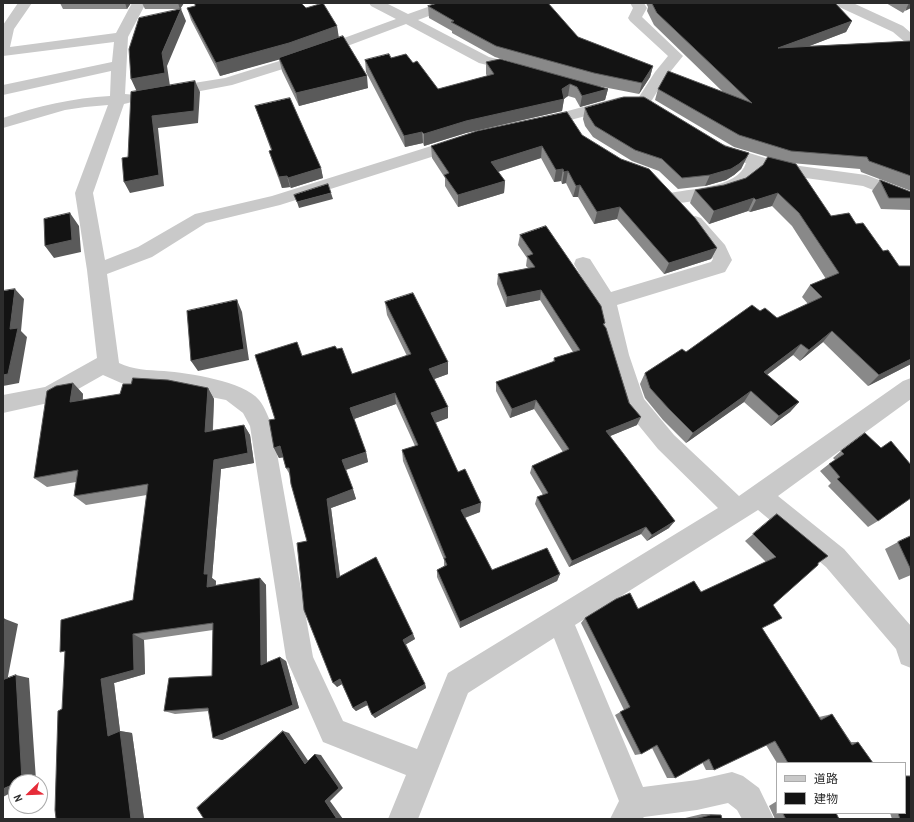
<!DOCTYPE html>
<meta charset="utf-8">
<style>
body{margin:0}
#map{position:relative;width:914px;height:822px;overflow:hidden;background:#fff;font-family:"Archivo Narrow","Noto Sans JP",sans-serif}
canvas{display:block}
.frame{position:absolute;inset:0;border:4px solid #2c2c2c;pointer-events:none}
.legend{position:absolute;left:776px;top:762px;width:130px;height:52px;box-sizing:border-box;background:#fff;border:1px solid #ababab;margin:0;padding:5px 7px;list-style:none;font-size:12px;color:#2c2c2c}
.legend li{display:flex;align-items:center;gap:8px;height:20px}
.legend b{width:20px;border:1px solid #ababab}
.north{position:absolute;left:8px;top:774px;width:40px;height:40px;box-sizing:border-box;background:#fff;border:1px solid #ababab;border-radius:50%;rotate:247deg;font-size:11px;font-weight:700;line-height:16px;text-align:center;color:#2c2c2c}
.north::after{content:'';display:block;margin:auto;width:14px;height:18px;background:#e62c39;clip-path:polygon(50% 0,100% 100%,50% 72%,0 100%)}
</style>
<div id="map">
<canvas width="914" height="822"></canvas>
<div class="frame"></div>
<ul class="legend">
<li><b style="height:5px;background:#c9c9c9"></b>道路</li>
<li><b style="height:11px;background:#131313"></b>建物</li>
</ul>
<div class="north">N</div>
</div>
<script>
const ctx = document.querySelector('canvas').getContext('2d');
ctx.lineJoin = 'round';
function paint(path, color) { ctx.fillStyle = color; ctx.fill(path, 'evenodd'); }
function trace(path, color, width, dash) { ctx.strokeStyle = color; ctx.lineWidth = width; ctx.lineCap = dash ? 'butt' : 'round'; ctx.setLineDash(dash || []); ctx.stroke(path); }
paint(new Path2D(`
 M18 3H32L14 29 10 47 116 33 132 3H146L128 37 125 94 136 95 139 98 136 101 124 104 93 193 105 260 138 247 195 214 272 196 460 137 466 138 468 142 466 146 280 205 206 223 152 257 107 274 119 363C133 370 148 370 164 371 188 373 244 381 259 400 265 407 268 417 272 425L313 657 343 721 417 749 448 673 718 508 658 449 627 411 609 355 596 302 574 264 576 259 583 257 590 259 611 292 711 262 713 259 710 254 686 222 689 218 695 216 701 218 725 245 732 260 725 272 617 305 629 355 644 399 674 435 739 496 903 381 911 378V399L778 496 844 549 911 626V668L901 664 896 649 826 567 758 510 575 625 643 787 697 780 732 772 743 776 759 788 774 819H742L737 810 728 803 697 810 644 817 642 819H610L619 801 554 638 468 693 418 819H388L406 775 323 742 286 658 250 426 243 413 226 400 176 390 128 386 103 375 57 401 3 413V395L45 387 97 358 87 270 75 193 108 105 85 107 65 110 3 128V118C38 106 73 98 110 96L111 71 3 95V85L112 62 114 42 3 56V25Z
 M369 3H386L408 14 439 3H458L456 6 418 20 489 57 524 66 526 69 524 72 519 73 479 63 406 24 302 63 232 85 169 97 164 95 161 92 164 89 169 87 225 78 292 57 396 19 371 6Z
 M630 3H644L647 8 642 17 683 56 666 77 649 105 620 107 540 128 534 126 532 123 534 120 620 97H639L655 72 668 56 630 21 628 18 633 8Z
 M835 3H853L903 26 911 33V44L906 43 893 32 837 6Z
 M718 142 733 148 785 164 866 175 911 192V205L863 186 784 175 761 168C759 172 757 178 753 181 740 192 682 207 666 202L663 198 666 194C688 188 738 189 746 163 734 160 717 158 710 147L712 143Z`), '#c9c9c9');
paint(new Path2D(`
 M60 3H131L127 9H63Z
 M142 3H184L180 9H145Z
 M646 3H835L852 21 846 32 809 46 911 41V191L861 172 860 169 791 163 831 216 856 224 883 251 899 266H911V364L868 386 823 342 800 361 793 355 767 375 799 402 790 412 771 426 744 402 686 443 663 420 645 398 640 384 645 373 686 352 760 311 777 318 808 304 802 297 810 285 826 279 792 226 772 206 750 212 748 211 709 224 690 203 695 190 724 185 746 178 763 165 768 157 734 147 655 100 658 89 723 92 654 25 647 11 648 7Z
 M886 3H911L903 13Z
 M428 6 578 37 653 66 650 77 639 94 598 86 608 89 605 100 580 107 575 98 568 96 564 99 562 111 466 133 424 146 423 143 405 147 366 72 365 60 391 58 413 63 438 89 487 76 486 74V62L535 69 495 57 452 33V31L429 18Z
 M187 8H306L337 26 338 37 368 88 299 106 282 71 279 59 220 76 191 20Z
 M255 106 321 168 323 178 291 188 290 187 282 188 272 161 269 151 271 150Z
 M585 108 725 146 749 153 741 169 734 175 726 180 705 186 678 189 659 171 632 161 593 137 585 126 583 119Z
 M582 135 717 248 711 259 664 274 617 219 594 224 578 197H573L566 183 562 184 561 181 554 182 541 158 498 172 505 181 504 193 458 207 445 186V178L432 158 431 146Z
 M880 180 911 192V210L881 209 872 191Z
 M520 235 605 323 604 325 637 425 610 436 669 528 647 541 641 534 569 567 535 504 537 497 543 495 530 473 532 466 563 452 534 409 510 418 496 391V382L553 362 554 358 573 352 540 300 506 307 497 284 498 274 528 268 526 266 527 258 518 245Z
 M385 302 448 374 434 379 448 418 435 423 458 472 480 512 465 518 492 570 560 574 557 581 460 628 437 577V570L444 566V560L403 461 402 450 415 446 396 404 354 419 366 452 368 462 346 470 356 499 331 508 340 576 413 634 415 639 406 644 425 684 426 688 375 718 368 705 356 711 353 708 342 684 337 687 307 541 290 475 286 468 283 457 279 458 274 448 275 419 302 356 337 349 352 374 407 356 387 315Z
 M73 383 83 394V400L208 388 214 399 213 430 244 425 250 435 254 463 221 469 212 578 216 581V585L260 578 266 585 267 662 286 661 299 708 222 740 213 738 209 711 175 714 164 711 212 676 213 630 144 640 145 674 114 683 120 731 132 733 144 819H56L62 709 133 600 147 495 86 505 74 496 76 482 47 487 34 478Z
 M865 433 878 521 868 527 828 486 831 483 820 471 829 464 835 460 833 458 841 451Z
 M777 514 818 563 773 605 762 628 819 717 832 714 851 742H858L873 763H777L766 745 714 770H706L702 762 675 778H667L652 748 641 754 635 755 615 715 624 710 581 623 585 618 638 609 701 592 766 562 745 541Z
 M911 536V575L899 580 885 549 898 542Z
 M905 776H910L911 819H892L890 813H905Z
 M777 801V813H836L839 819H775L769 806Z
 M702 814H711L721 815 722 819H681Z`), '#898989');
paint(new Path2D(`
 M125 3H131L127 9Z
 M178 3H184L180 9Z
 M909 3H911V8L905 11Z
 M181 9 186 21 167 66 170 86 137 92 131 79 162 53Z
 M852 21 846 32 773 60 778 48Z
 M337 26 339 38 292 56 220 76 216 63Z
 M653 66 650 77 639 94 642 83Z
 M367 76 368 88 299 106 296 93Z
 M195 81 200 92 198 123 158 128 164 186 130 193 124 182 152 116Z
 M570 84 568 96 562 100 564 99 562 111 466 133 424 146V134L562 89Z
 M608 89 605 100 580 107 582 96Z
 M422 132 423 143 405 147 404 136Z
 M542 146 541 158 491 174V162Z
 M749 153 741 169 734 175 726 180 705 186 710 175Z
 M321 168 323 178 291 188 288 178Z
 M563 169 561 181 554 182 556 170Z
 M568 171 566 183 562 184 564 172Z
 M287 176 290 187 282 188 279 177Z
 M505 181 504 193 458 207V195Z
 M580 185 578 197H573L576 186Z
 M331 193 333 199 299 208 297 202Z
 M778 193 772 206 750 212 756 200Z
 M754 198 748 211 709 224 714 211Z
 M620 207 617 219 594 224 597 212Z
 M70 213 79 226 81 252 54 258 45 246Z
 M717 248 711 259 664 274 669 263Z
 M15 289 24 299 21 331 27 337 19 383 3 386V375Z
 M541 290 540 300 506 307 507 297Z
 M237 300 242 312 249 360 198 371 191 361Z
 M832 331 823 342 800 361 809 350Z
 M801 344 793 355 756 383 764 372Z
 M911 359V364L868 386 879 375Z
 M448 362V374L429 381V369Z
 M73 383 83 394 81 413 70 402Z
 M208 388 214 399 212 442 205 432Z
 M751 391 744 402 686 443 693 433Z
 M395 393 396 404 354 419 350 408Z
 M536 400 534 409 510 418 512 409Z
 M799 402 790 412 771 426 779 416Z
 M448 407V418L432 424 431 413Z
 M641 417 637 425 603 439 606 431Z
 M244 425 250 435 254 463 221 469 212 578 216 581 215 593 207 587 204 574 214 460Z
 M280 446 285 457 279 458 274 448Z
 M366 452 368 462 345 470 342 460Z
 M353 489 356 499 331 508 341 585 337 578 327 499Z
 M481 503 480 512 461 519V510Z
 M675 521 669 528 647 541 652 535Z
 M646 527 641 534 569 567 572 561Z
 M560 574 557 581 460 628V622Z
 M260 578 266 585 267 669 261 665Z
 M5 619 18 624 6 687H3V629Z
 M133 634 144 640 145 674 114 683 120 731 132 733 144 819H131L108 736 101 679Z
 M413 634 415 639 405 645 403 640Z
 M280 657 286 661 299 708 222 740 213 738Z
 M16 675 29 678 36 780 32 782H17Z
 M340 679 344 683 337 687 333 683Z
 M425 684 426 688 375 718 372 715Z
 M366 701 369 704 356 711 353 708Z
 M283 731 289 733 311 765 305 764Z
 M315 754 321 755 343 788 330 801 343 819H337L325 801Z
 M16 783V790L3 797V789Z`), '#5a5a5a');
const building = new Path2D(`
 M195 3H301L306 8 323 3 337 26 289 43 216 63 187 8 195 6Z
 M438 3H548L578 37 653 66 642 83 594 73 496 46 451 22 454 21 428 6Z
 M652 3H835L852 21 778 48 911 41V176L869 161 867 157 791 151 739 135 658 89 668 71 752 103 657 13Z
 M181 9 162 53 165 73 131 79 129 49 139 18Z
 M343 36 367 76 296 93 279 58Z
 M389 54 391 58 406 54 413 63 417 61 438 89 494 74 486 62 500 59 608 89 582 96 577 87 570 84 562 89 564 99 466 121 424 134 422 132 404 136 365 60Z
 M195 81 194 111 152 116 159 175 124 182 122 158 128 157 131 92Z
 M624 97H644L725 146 749 153 746 158 739 164 731 169 710 175 682 178 662 159 635 150 595 126 588 115 585 108Z
 M290 98 321 168 288 178 287 176 279 177 269 151 272 150 255 106Z
 M567 112 582 135 621 159 649 169 695 218 717 248 669 263 620 207 597 212 580 185 576 186 568 171 564 172 563 169 556 170 542 146 491 162 505 181 458 195 444 175 449 173 431 146 477 131Z
 M768 157 796 164 831 216 849 213 856 224 863 223 883 251 888 250 899 266H911V359L879 375 832 331 809 350 801 344 764 372 799 402 779 416 751 391 693 433 669 409 650 388 645 373 682 349 686 352 752 305 760 311 765 308 777 318 822 297 810 285 839 273 799 213 778 193 756 200 754 198 714 211 695 190 724 185 746 178 763 165Z
 M880 180 911 192V198H889Z
 M328 184 331 193 297 202 294 195Z
 M70 213 72 240 45 246 44 219Z
 M546 226 601 306 605 323 603 324 606 328 629 403 641 417 606 431 675 521 652 535 646 527 572 561 537 497 548 493 532 466 569 449 536 400 512 409 496 382 555 361 554 358 580 350 541 290 507 297 498 274 535 267 527 256 533 254 520 235Z
 M15 289 10 329 18 328 8 374 3 375V291Z
 M413 293 448 362 429 369 448 407 431 413 458 472 465 469 481 503 461 510 492 570 547 548 560 574 460 622 437 570 447 565 444 558H446L402 450 418 445 395 393 350 408 366 452 342 460 353 489 327 499 337 578 376 557 413 634 403 640 425 684 372 715 366 701 353 708 340 679 333 683 304 610 297 543 307 541 291 484 289 468H286L280 446 274 448 269 420 275 419 255 355 297 342 302 356 335 346 337 349 342 348 352 374 411 354 385 302Z
 M237 300 244 349 191 361 187 311Z
 M133 378 168 380 208 388 205 432 244 425 248 453 214 460 204 574H208L207 587 260 578 261 665 280 657 293 705 213 738 208 708 164 711 169 678 212 676 213 623 133 634 134 670 101 679 108 736 120 731 131 819H56L55 810 58 711 62 709 65 651 60 652 61 620 133 600 148 484 74 496 78 470 34 478 47 391 56 386 73 383 70 402 120 394 123 384H131Z
 M865 433 881 448 891 441 911 465V498L878 521 837 479 840 477 829 464 844 454 841 451Z
 M777 514 828 556 818 563V565L773 605 782 618 762 628 821 720 832 714 852 745 858 742 873 763H788L775 741 714 770 709 759 675 778 657 745 641 754 620 712 630 707 585 618 616 599 630 593 638 609 694 581 701 592 776 557 753 534Z
 M911 536V570L898 542Z
 M3 619H5L3 629Z
 M16 675 22 780 16 782V783L3 789V680Z
 M283 731 305 764 315 754 339 788 325 801 337 819H204L197 808Z
 M905 776H910L911 779V819H900L898 813H905Z
 M783 813H836L839 819H786Z
 M711 815H721L722 819H695Z`);
paint(building, '#131313');
trace(building, '#5a5a5a', 1);
</script>
